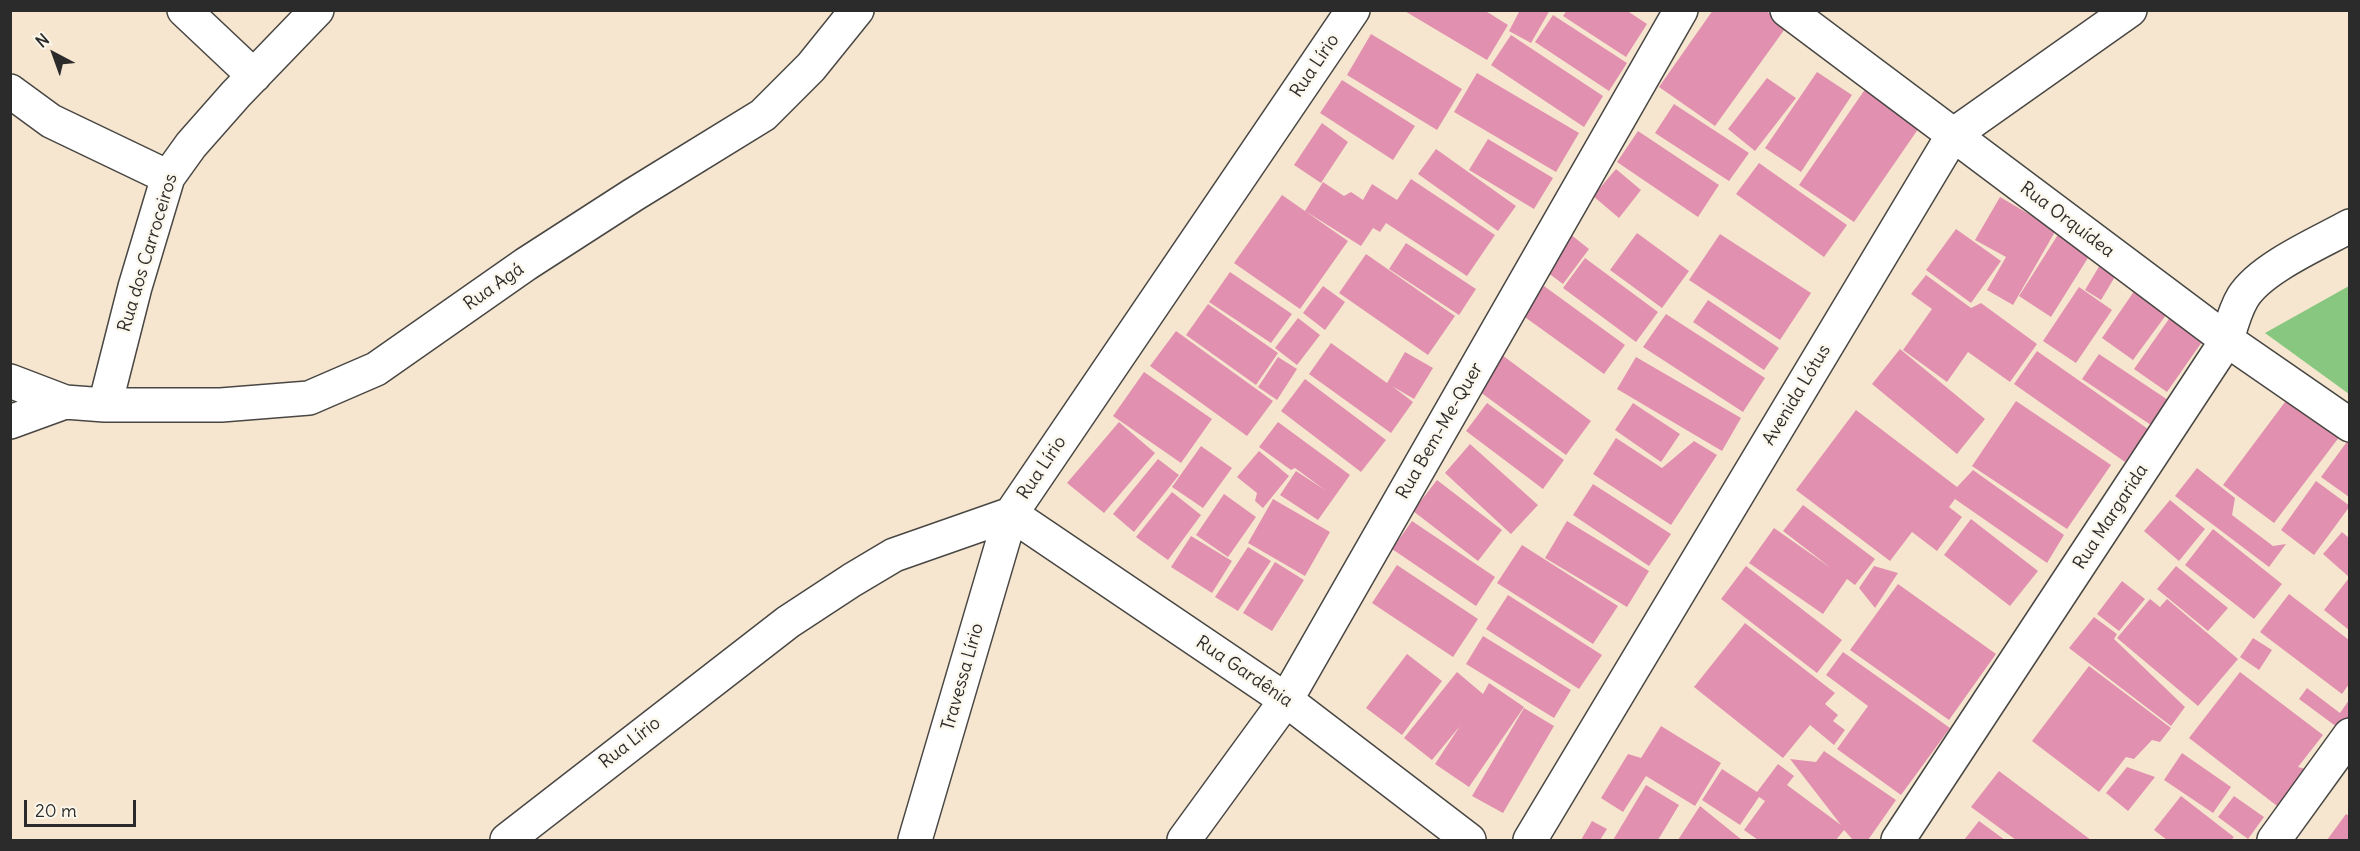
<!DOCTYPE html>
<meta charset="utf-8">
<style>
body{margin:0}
#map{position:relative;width:2360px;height:851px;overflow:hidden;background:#f6e6cf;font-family:Delius,sans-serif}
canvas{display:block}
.frame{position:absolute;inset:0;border:12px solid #2b2b2b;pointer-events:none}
.north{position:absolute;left:24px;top:24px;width:60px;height:60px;-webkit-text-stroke:4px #fbf7ec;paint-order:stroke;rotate:319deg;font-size:16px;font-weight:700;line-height:24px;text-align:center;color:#2b2b2b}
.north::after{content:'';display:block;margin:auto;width:21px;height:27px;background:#2b2b2b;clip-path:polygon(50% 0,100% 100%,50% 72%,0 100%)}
.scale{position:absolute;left:24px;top:800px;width:112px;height:27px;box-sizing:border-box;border:3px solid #2b2b2b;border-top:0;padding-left:8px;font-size:18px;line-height:21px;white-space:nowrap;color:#2b2b2b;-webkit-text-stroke:4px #fbf7ec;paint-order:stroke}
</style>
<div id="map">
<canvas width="2360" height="851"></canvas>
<div class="frame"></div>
<div class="north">N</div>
<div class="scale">20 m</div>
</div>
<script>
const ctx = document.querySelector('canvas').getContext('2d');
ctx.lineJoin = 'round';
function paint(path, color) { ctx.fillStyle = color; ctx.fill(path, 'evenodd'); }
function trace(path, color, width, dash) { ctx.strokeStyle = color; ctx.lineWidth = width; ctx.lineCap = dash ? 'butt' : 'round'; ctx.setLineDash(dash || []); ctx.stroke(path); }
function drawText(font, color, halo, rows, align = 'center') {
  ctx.font = font + ' Delius,sans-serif'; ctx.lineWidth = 5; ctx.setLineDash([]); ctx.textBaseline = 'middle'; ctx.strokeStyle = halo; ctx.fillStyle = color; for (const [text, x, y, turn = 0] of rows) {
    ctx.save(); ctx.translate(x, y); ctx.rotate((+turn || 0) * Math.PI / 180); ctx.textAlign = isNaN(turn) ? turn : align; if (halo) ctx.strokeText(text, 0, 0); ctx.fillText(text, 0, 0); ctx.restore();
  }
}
paint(new Path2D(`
 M2349 286V394L2265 333Z`), '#87c77f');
paint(new Path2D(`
 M1403 10H1484L1508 25 1487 60Z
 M1520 10H1550L1531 43 1509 31Z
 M1567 10H1626L1647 24 1626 57 1563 16Z
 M1713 10H1765L1787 26 1715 126 1659 87Z
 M1553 15 1627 63 1609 91 1535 42Z
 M1371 34 1462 89 1437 130 1347 75Z
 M1511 35 1603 96 1584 127 1491 65Z
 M1817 72 1852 95 1801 172 1765 148Z
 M1477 73 1579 133 1556 172 1454 112Z
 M1767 78 1796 98 1755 151 1728 129Z
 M1342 80 1415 126 1393 160 1320 113Z
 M1868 85 1923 122 1854 222 1799 185Z
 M1674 104 1749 153 1729 181 1655 133Z
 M1322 123 1348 142 1321 183 1294 165Z
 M1638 131 1719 185 1698 217 1617 162Z
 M1488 139 1553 178 1534 209 1469 170Z
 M1436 149 1516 206 1498 231 1418 174Z
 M1759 163 1847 225 1824 257 1736 194Z
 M1616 169 1641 190 1619 218 1593 196Z
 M1411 179 1495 235 1467 276 1386 223 1380 232 1373 228 1361 246 1305 211 1323 182 1344 196 1351 192 1363 200 1372 184 1397 200Z
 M1282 195 1348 241 1300 309 1234 263Z
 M2000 197 2056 230 2013 305 1987 290 2006 257 1975 240Z
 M1956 229 2001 261 1971 303 1926 270Z
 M1637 233 1689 271 1662 308 1610 270Z
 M2059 233 2091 253 2051 317 2019 296Z
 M1570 234 1589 249 1563 284 1544 270Z
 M1720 234 1811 293 1780 340 1689 280Z
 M1406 243 1476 289 1459 315 1389 269Z
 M1366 254 1455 316 1428 355 1339 293Z
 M1585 258 1658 312 1636 342 1563 288Z
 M2103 260 2119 270 2101 300 2085 290Z
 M1230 272 1292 314 1271 343 1209 302Z
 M1926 275 1971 308 1981 303 2037 344 2010 382 1968 352 1947 382 1903 350 1932 309 1911 294Z
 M1323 286 1345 302 1325 330 1303 313Z
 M1544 286 1625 345 1604 374 1522 315Z
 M2079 287 2112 310 2076 363 2043 341Z
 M2137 287 2169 311 2133 360 2102 338Z
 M1708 300 1779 348 1764 370 1693 322Z
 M1208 304 1278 353 1256 385 1186 335Z
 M1666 314 1765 378 1743 412 1643 347Z
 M2171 316 2204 339 2167 392 2134 369Z
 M1298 318 1320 335 1297 365 1275 348Z
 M1176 331 1273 401 1247 436 1150 366Z
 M1331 343 1387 383 1405 352 1433 368 1414 399 1392 386 1413 402 1391 433 1309 374Z
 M1900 349 1985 419 1957 454 1872 384Z
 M2037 351 2148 429 2125 462 2014 384Z
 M2099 354 2168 400 2151 425 2082 379Z
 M1502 355 1591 421 1566 455 1476 389Z
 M1278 357 1297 369 1277 400 1258 387Z
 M1636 357 1741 418 1722 451 1617 389Z
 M1144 372 1212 419 1181 463 1113 416Z
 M1305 379 1386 440 1361 472 1281 411Z
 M2288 398 2340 436 2274 523 2223 485Z
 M2016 401 2111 465 2067 529 1972 466Z
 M1487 403 1564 460 1543 489 1466 431Z
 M1633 403 1680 434 1661 462 1615 430Z
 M1856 410 1957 487 1973 470 2064 535 2047 563 1955 499 1949 507 1962 517 1937 551 1912 532 1890 561 1796 490Z
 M1119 422 1155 453 1104 513 1067 483Z
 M1278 422 1350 475 1318 520 1280 495 1296 471 1325 490 1295 468 1291 470 1259 447Z
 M1616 438 1662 468 1694 441 1717 455 1671 525 1593 474Z
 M2349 439V497L2321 477Z
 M1470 444 1538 505 1511 534 1445 473Z
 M1201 446 1232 468 1203 508 1172 487Z
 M1259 451 1289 476 1263 508 1255 501 1257 493 1237 477Z
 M1158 459 1179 475 1134 532 1113 514Z
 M2197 468 2235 498 2232 515 2273 546 2286 544 2269 567 2175 496Z
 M1437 480 1502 530 1478 561 1413 511Z
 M2316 481 2350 506 2314 555 2281 530Z
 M1593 484 1671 534 1649 566 1573 515Z
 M1172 492 1201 515 1168 560 1136 537Z
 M1224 494 1256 517 1228 557 1196 535Z
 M1273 499 1330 532 1305 576 1248 543Z
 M2170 500 2205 529 2179 561 2144 531Z
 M1803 505 1875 559 1855 585 1847 579 1823 614 1749 563 1774 528 1831 568 1783 531Z
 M1971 519 2038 571 2010 606 1944 555Z
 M1412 521 1495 577 1476 606 1392 549Z
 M1567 521 1649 571 1627 607 1545 558Z
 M2213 529 2282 584 2254 619 2185 565Z
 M2342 532 2349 538V577L2323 554Z
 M1191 536 1232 561 1212 593 1171 567Z
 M1522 545 1618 606 1593 644 1497 583Z
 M1248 547 1271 561 1238 611 1215 597Z
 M1275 562 1304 580 1272 631 1243 613Z
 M1397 565 1478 619 1453 657 1372 603Z
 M1746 566 1842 640 1817 673 1721 599Z
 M1874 566 1898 573 1875 608 1859 588Z
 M2176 566 2228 608 2208 631 2157 589Z
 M2349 578V630L2324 610Z
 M2122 581 2145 599 2119 631 2097 614Z
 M1898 584 1996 654 1949 720 1850 650Z
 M2289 594 2349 640V684L2342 694 2260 632Z
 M1508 595 1602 655 1579 689 1486 629Z
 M2150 599 2160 607 2167 599 2238 659 2198 706 2117 638Z
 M2094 617 2117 634 2114 639 2185 707 2171 726 2069 648Z
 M1745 623 1835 693 1825 704 1838 715 1833 721 1845 730 1834 745 1810 725 1783 758 1694 687Z
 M1483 636 1571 690 1554 718 1466 664Z
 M2253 638 2272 650 2259 670 2240 657Z
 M1843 652 1950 728 1901 795 1837 749 1868 706 1826 675Z
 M1407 654 1442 681 1402 735 1366 708Z
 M2089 666 2171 728 2160 742 2152 740 2134 759 2126 757 2099 792 2032 741Z
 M1457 672 1483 694 1489 683 1524 707 1469 787 1435 764 1460 726 1432 760 1404 738Z
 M2240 672 2323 735 2298 767 2310 770 2281 809 2189 738Z
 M2307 688 2340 713 2349 700V726L2345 733 2299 699Z
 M1524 708 1554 726 1503 813 1472 796Z
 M1661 726 1721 763 1695 806 1646 776 1623 812 1601 798 1628 754 1641 758Z
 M1824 751 1896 800 1868 840H1853L1844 830 1836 840H1758L1744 830 1765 801 1759 797 1740 825 1702 800 1722 769 1757 792 1778 764 1794 776 1787 785 1841 825 1790 759 1816 762Z
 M2182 753 2231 787 2213 813 2164 780Z
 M2127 767 2155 777 2128 811 2106 793Z
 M1999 771 2091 840H2016L1971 807Z
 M1646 785 1679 805 1658 840H1613Z
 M2181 796 2234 837 2231 840H2167L2154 830Z
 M2234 796 2264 817 2248 839 2218 817Z
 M1700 806 1742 840H1678Z
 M2346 814 2349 816V840H2327Z
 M1592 821 1607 829 1600 840H1581Z
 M1979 821 2005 840H1964Z`), '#e191af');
const street = new Path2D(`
 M184 10 254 76
 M1787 10 2227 340 2350 425
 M10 91 51 121 168 177
 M10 381 65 402
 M105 405 135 287 168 177 191 145 236 94 317 10
 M10 422 65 402 105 405H221L309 398 376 369 526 264 633 195 763 115 811 67 857 10
 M507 840 788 622 852 580 894 555 1011 514 1353 10
 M915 840 1011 514 1286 700 1469 840
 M1184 840 1286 700 1681 10
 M1530 840 1953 135 2130 10
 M1898 840 2227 340C2231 326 2235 310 2243 297 2261 268 2319 243 2350 226
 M2274 840 2350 735`);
trace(street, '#494744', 36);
trace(street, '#fff', 33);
drawText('18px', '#2b2b2b', '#fbf7ec', [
 ["Rua Lírio",1315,66,-56],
 ["Rua Orquídea",2067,220,37],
 ["Rua dos Carroceiros",148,253,-73],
 ["Rua Agá",494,287,-35],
 ["Avenida Lótus",1797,395,-59],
 ["Rua Bem-Me-Quer",1440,431,-60],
 ["Rua Lírio",1042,468,-56],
 ["Rua Margarida",2111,517,-57],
 ["Rua Gardênia",1244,672,34],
 ["Travessa Lírio",963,677,-74],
 ["Rua Lírio",630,743,-38]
]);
</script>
